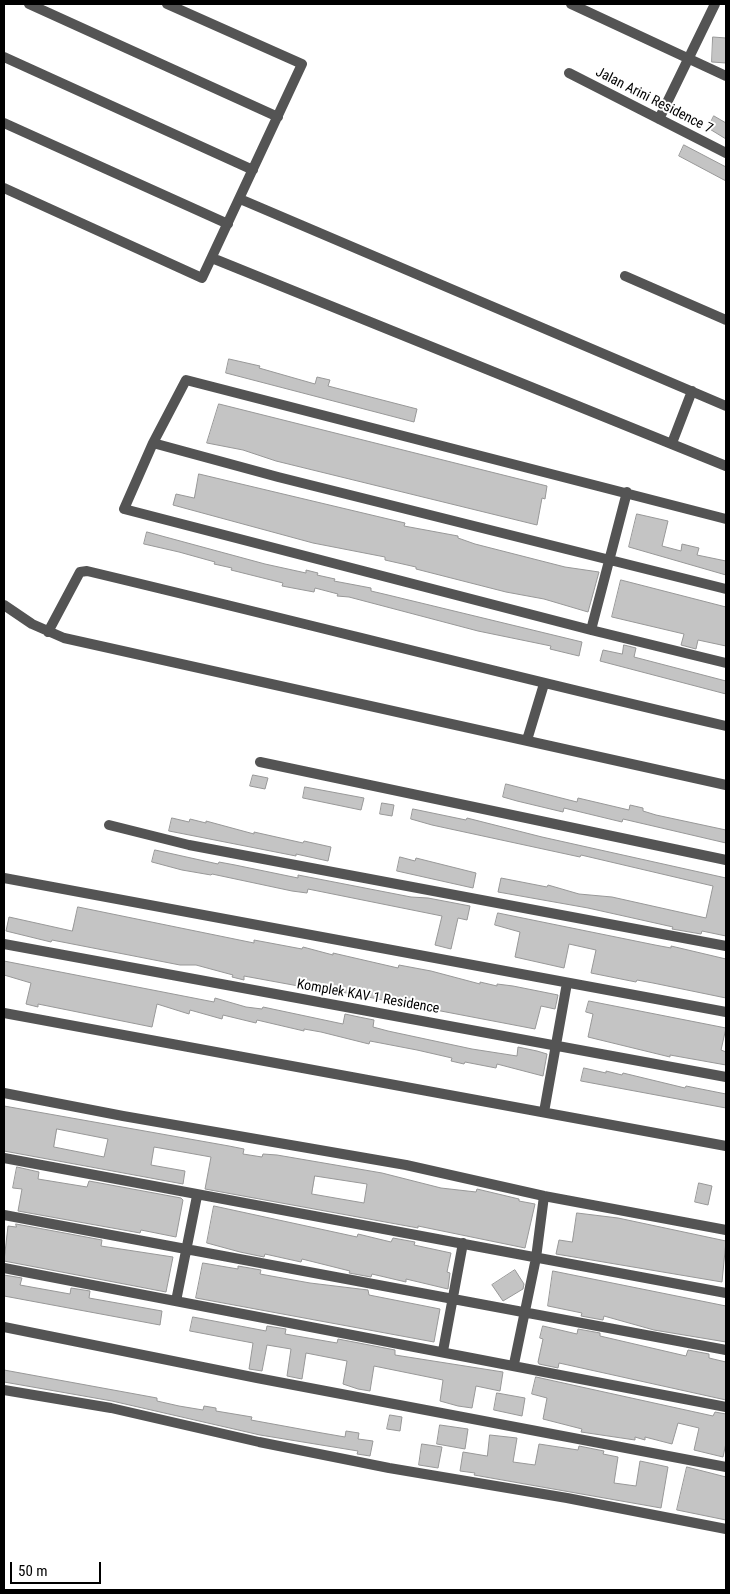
<!DOCTYPE html>
<style>
body{margin:0}
#map{position:relative;width:730px;height:1594px;overflow:hidden;background:#fff;font-family:"Roboto Condensed",sans-serif}
canvas{display:block}
.frame{position:absolute;inset:0;border:5px solid #000;pointer-events:none}
.scale{position:absolute;left:10px;top:1562px;width:91px;height:22px;box-sizing:border-box;border:2px solid #000;border-top:0;padding-left:6px;font-size:15px;line-height:18px;white-space:nowrap;color:#000;-webkit-text-stroke:4px #fff;paint-order:stroke}
</style>
<div id="map">
<canvas width="730" height="1594"></canvas>
<div class="frame"></div>
<div class="scale">50 m</div>
</div>
<script>
const ctx = document.querySelector('canvas').getContext('2d');
ctx.lineJoin = 'round';
function paint(path, color) { ctx.fillStyle = color; ctx.fill(path, 'evenodd'); }
function trace(path, color, width, dash) { ctx.strokeStyle = color; ctx.lineWidth = width; ctx.lineCap = dash ? 'butt' : 'round'; ctx.setLineDash(dash || []); ctx.stroke(path); }
function drawText(font, color, halo, rows, align = 'center') {
  ctx.font = font + ' "Roboto Condensed",sans-serif'; ctx.lineWidth = 4; ctx.setLineDash([]); ctx.textBaseline = 'middle'; ctx.strokeStyle = halo; ctx.fillStyle = color; for (const [text, x, y, turn = 0] of rows) {
    ctx.save(); ctx.translate(x, y); ctx.rotate((+turn || 0) * Math.PI / 180); ctx.textAlign = isNaN(turn) ? turn : align; if (halo) ctx.strokeText(text, 0, 0); ctx.fillText(text, 0, 0); ctx.restore();
  }
}
const building = new Path2D(`
 M713 37 726 38V63L712 62Z
 M714 116 726 123V139L708 128Z
 M684 145 726 167V181L679 156Z
 M229 359 260 366 259 368 315 384 317 377 330 380 328 386 417 409 414 422 226 373Z
 M219 404 547 486 545 499 542 498 537 525 276 461 243 450 207 443Z
 M199 474 405 523 404 526 458 536V538L475 544 565 567 599 572 588 612 544 599 506 592 416 569V567L385 560V557L313 543 173 505 176 494 194 498Z
 M637 514 668 521 662 546 681 551 682 544 699 548 697 555 726 561V575L629 547Z
 M147 532 265 564 306 573V570L318 573 317 575 335 579 334 581 371 588V591L388 595 582 642 579 656 550 649 551 646 478 631 349 597 337 596 338 594 315 588 314 592 282 586 283 583 231 570 232 568 214 564 215 562 179 552 144 544Z
 M621 580 726 607V646L698 640 696 649 681 645 684 634 612 617Z
 M624 645 636 648 634 657 726 681V694L600 661 603 650 622 654Z
 M253 775 268 778 265 789 250 786Z
 M506 784 577 802 578 798 629 810 630 805 643 808V811L656 815 726 830V843L623 819 622 822 564 808 563 812 517 801 503 797Z
 M305 787 364 798 361 810 303 798Z
 M382 803 394 805 392 816 380 814Z
 M413 809 466 820 467 818 542 837 726 878V936L702 931 701 934 672 929 673 927 588 908 498 892 501 878 547 887 548 885 579 894 612 897 706 918 713 886 581 855 580 857 432 825 411 819Z
 M172 818 189 822 190 819 206 823V821L254 834V832L303 843 304 841 331 847 328 861 296 854V856L169 831Z
 M155 850 218 864 219 862 235 865 298 878V875L411 897 428 898 470 906 467 920 458 918 451 949 435 945 442 916 308 889 307 893 292 891 212 874 211 875 182 870 152 862Z
 M400 857 415 861 416 858 476 873 473 888 397 871Z
 M78 907 254 943V940L302 949 303 947 333 955V953L398 968 399 965 431 971 480 984V982L497 986V984L513 986 558 995 557 1000 555 1009 541 1006 535 1029 310 986 309 988 293 985 244 976V980L232 977 233 975 196 965H180L52 940 51 942 6 931 9 917 72 931Z
 M498 913 655 945 671 948V946L726 959V998L653 983 637 980 636 982 591 973 596 950 569 944 564 968 515 957 520 932 495 925Z
 M4 961 214 1002 215 998 246 1007 262 1009 263 1007 343 1024 345 1014 359 1017 374 1020 373 1027 388 1031 472 1049 517 1056 518 1047 537 1051 547 1054 543 1076 497 1064 496 1068 465 1062 464 1064 451 1061 452 1058 417 1050 370 1041 369 1044 321 1032 304 1029V1031L257 1020 256 1023 223 1015 222 1019 190 1010 189 1014 157 1004 152 1027 38 1004V1007L26 1004 31 983 4 975Z
 M589 1001 726 1028 721 1050 726 1052V1065L670 1055V1057L588 1037 593 1014 586 1012Z
 M584 1068 606 1073V1071L622 1075 623 1073 685 1088 686 1086 726 1094V1108L581 1081Z
 M4 1106 229 1146 244 1149 243 1154 262 1157 263 1154 277 1155 382 1173 441 1188 476 1192 477 1189 519 1199V1201L535 1204 525 1248 418 1226V1228L205 1189 211 1157 183 1152 154 1147 151 1165 185 1171 183 1184 4 1151ZM57 1129 108 1139 104 1157 54 1147ZM315 1176 367 1184 364 1203 312 1194Z
 M17 1167 39 1172 38 1179 87 1187 89 1181 181 1198 183 1200 176 1237 141 1230 140 1233 18 1211 22 1189 13 1188Z
 M699 1183 712 1186 708 1205 695 1202Z
 M214 1206 357 1237 358 1234 391 1242 393 1238 415 1242 414 1245 451 1253 447 1272 450 1273 448 1289 406 1279V1282L372 1274 371 1277 349 1273 350 1271 302 1259 301 1262 265 1254 264 1257 240 1252 207 1243Z
 M577 1213 618 1218 726 1241 722 1282 556 1254 559 1240 572 1242Z
 M16 1224 102 1240 101 1246 173 1257 166 1292 4 1261 8 1226 16 1227Z
 M203 1263 238 1269V1266L261 1270 260 1274 310 1283 368 1290 369 1295 440 1309 434 1342 196 1298Z
 M515 1270 524 1284 523 1289 503 1301 492 1285Z
 M553 1271 726 1306V1342L654 1330 604 1316 603 1320 581 1316 582 1313 548 1306Z
 M4 1275 22 1278 20 1285 70 1294 71 1288 90 1291 89 1298 162 1311 160 1325 4 1296Z
 M193 1317 266 1331 267 1326 286 1329 285 1334 337 1343 338 1339 395 1350V1355L503 1372 500 1391 476 1386 472 1408 458 1406 440 1401 443 1380 374 1366 370 1391 358 1389 343 1384 347 1361 306 1353 302 1379 287 1376 291 1349 267 1345 262 1371 249 1369 253 1343 190 1331Z
 M543 1326 577 1334 578 1329 600 1333V1336L686 1356 688 1350 709 1354V1358L726 1362V1400L559 1363 558 1368 539 1364 538 1362 543 1339 540 1338Z
 M4 1370 157 1398V1401L179 1406 203 1410 204 1406 216 1408V1411L252 1417 251 1420 322 1433 345 1437 346 1431 359 1433 358 1439 373 1441 370 1456 357 1454 358 1451 260 1435 112 1401 4 1382Z
 M536 1377 713 1416 715 1412 726 1414V1443L723 1457 694 1450 699 1428 678 1423 672 1444 645 1437V1440L635 1437V1440L581 1432 582 1429 543 1419 547 1398 532 1394Z
 M497 1393 525 1398 522 1416 494 1410Z
 M390 1415 402 1417 400 1431 387 1429Z
 M440 1425 468 1429 465 1449 437 1444Z
 M490 1435 517 1438 513 1462 535 1465 539 1444 578 1450 579 1446 604 1451 603 1454 618 1457 614 1483 636 1486 640 1461 668 1467 661 1508 474 1475 475 1473 460 1471 463 1452 487 1456Z
 M422 1444 442 1447 438 1468 419 1465Z
 M687 1467 726 1477V1520L677 1510Z`);
paint(building, '#c4c4c4');
trace(building, '#989898', 1);
trace(new Path2D(`
 M29 4 278 117
 M571 4 726 76
 M4 57 253 170
 M569 73 726 153
 M659 119 715 4
 M4 123 228 224
 M4 188 202 278 302 64 167 4
 M240 199 726 406
 M212 258 726 466
 M625 276 726 320
 M153 443 278 477 726 589
 M672 443 692 391
 M726 519 186 380 153 443 124 509 591 630 726 663
 M4 605 32 624 64 638 726 785
 M591 630 627 492
 M48 632 80 572 87 571C301 622 513 677 726 726
 M527 740 544 684
 M260 762 726 860
 M109 825 189 845 726 946
 M4 878 726 1012
 M4 944 726 1077
 M4 1013 726 1146
 M4 1093 123 1116 406 1165 544 1196 726 1230
 M544 1112 567 983
 M4 1158 726 1293
 M4 1215 726 1350
 M4 1268 726 1407
 M176 1301 197 1196
 M4 1327 257 1378 726 1467
 M443 1351 463 1243
 M514 1364 536 1258 544 1196
 M4 1390 111 1408 259 1442 389 1468 567 1498 726 1529`), '#545454', 10);
drawText('14px', '#000', '#fff', [
 ["Jalan Arini Residence 7",654,101,27],
 ["Komplek KAV 1 Residence",368,997,10]
]);
</script>
